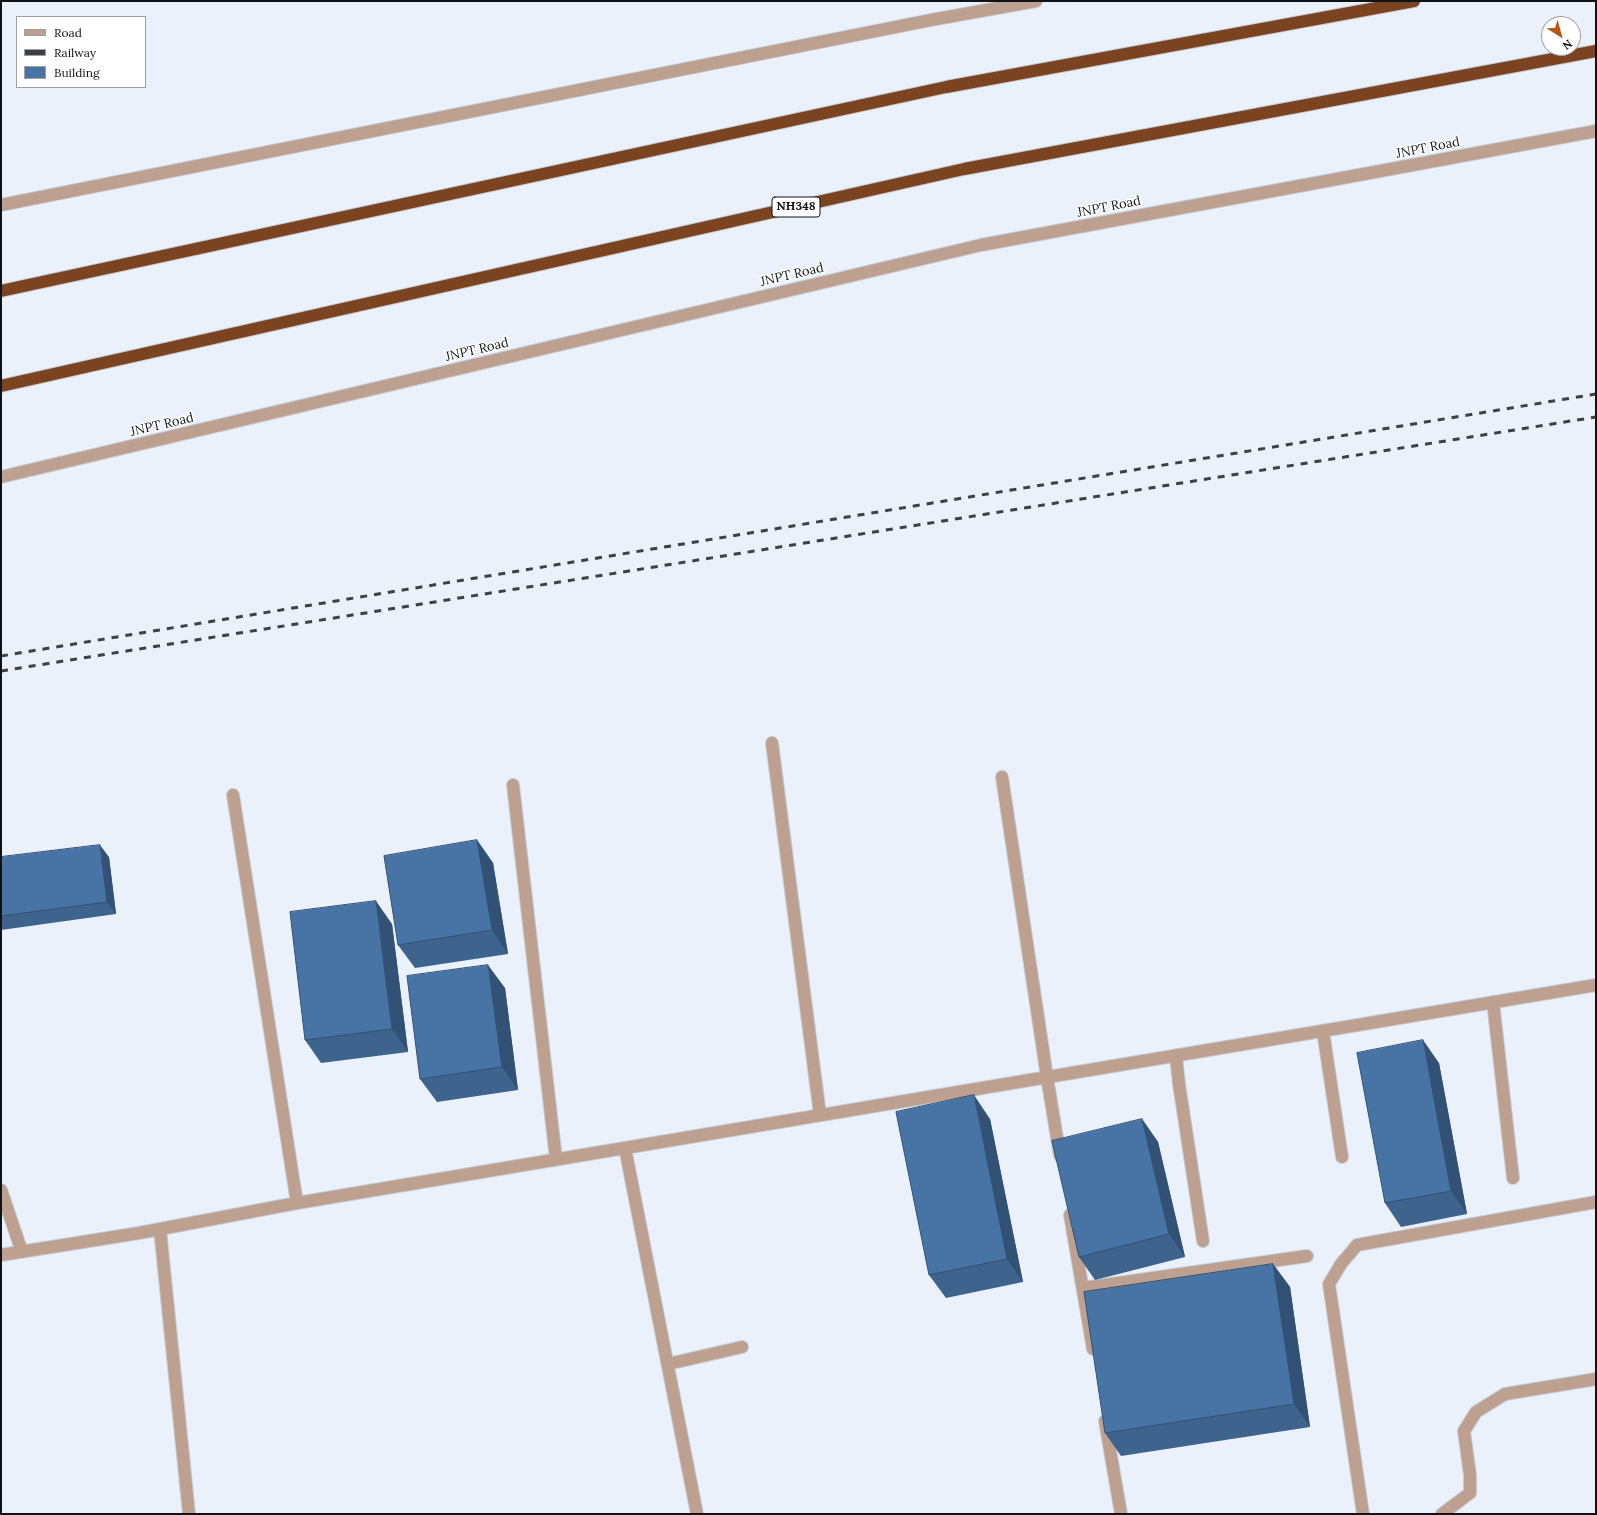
<!DOCTYPE html>
<style>
body{margin:0}
#map{position:relative;width:1597px;height:1515px;overflow:hidden;background:#eaf1fa;font-family:Lora,serif}
canvas{display:block}
.frame{position:absolute;inset:0;border:2px solid #101215;pointer-events:none}
.legend{position:absolute;left:16px;top:16px;width:130px;height:72px;box-sizing:border-box;background:#fff;border:1px solid #9fa0a1;margin:0;padding:5px 7px;list-style:none;font-size:12px;color:#101215}
.legend li{display:flex;align-items:center;gap:8px;height:20px}
.legend b{width:20px;border:1px solid #9fa0a1}
.north{position:absolute;left:1541px;top:16px;width:40px;height:40px;box-sizing:border-box;background:#fff;border:1px solid #9fa0a1;border-radius:50%;rotate:143deg;font-size:11px;font-weight:700;line-height:16px;text-align:center;color:#101215}
.north::after{content:'';display:block;margin:auto;width:14px;height:18px;background:#b6560f;clip-path:polygon(50% 0,100% 100%,50% 72%,0 100%)}
</style>
<div id="map">
<canvas width="1597" height="1515"></canvas>
<div class="frame"></div>
<ul class="legend">
<li><b style="height:5px;background:#bda090"></b>Road</li>
<li><b style="height:5px;background:#3d4045"></b>Railway</li>
<li><b style="height:11px;background:#4874a5"></b>Building</li>
</ul>
<div class="north">N</div>
</div>
<script>
const ctx = document.querySelector('canvas').getContext('2d');
ctx.lineJoin = 'round';
function trace(path, color, width, dash) { ctx.strokeStyle = color; ctx.lineWidth = width; ctx.lineCap = dash ? 'butt' : 'round'; ctx.setLineDash(dash || []); ctx.stroke(path); }
function paint(path, color) { ctx.fillStyle = color; ctx.fill(path, 'evenodd'); }
function drawText(font, color, halo, rows, align = 'center') {
  ctx.font = font + ' Lora,serif'; ctx.lineWidth = 3; ctx.setLineDash([]); ctx.textBaseline = 'middle'; ctx.strokeStyle = halo; ctx.fillStyle = color; for (const [text, x, y, turn = 0] of rows) {
    ctx.save(); ctx.translate(x, y); ctx.rotate((+turn || 0) * Math.PI / 180); ctx.textAlign = isNaN(turn) ? turn : align; if (halo) ctx.strokeText(text, 0, 0); ctx.fillText(text, 0, 0); ctx.restore();
  }
}
const minor = new Path2D(`
 M1 205 931 20 1036 1
 M1 477 981 245 1596 131
 M772 743 820 1115
 M1002 777 1047 1077 1060 1156
 M513 785 556 1159
 M233 795 297 1203
 M1493 1002 1513 1178
 M1323 1031 1342 1157
 M1176 1056 1179 1084 1203 1241
 M625 1148 697 1514
 M1 1190 22 1252
 M1070 1215 1093 1349
 M160 1229 189 1514
 M1 1255 139 1233 297 1203 1596 985
 M1083 1288 1307 1256
 M668 1364 742 1347
 M1105 1421 1121 1514
 M1363 1514 1329 1284 1341 1264 1357 1245 1596 1202
 M1442 1514 1470 1493V1475L1464 1431 1476 1412 1505 1394 1596 1379`);
const highway = new Path2D(`
 M1 291 946 87 1414 1
 M1 386 964 169 1596 51`);
trace(minor, '#c7cdd5', 14);
trace(highway, '#c7cdd5', 14);
trace(minor, '#bda090', 12);
trace(highway, '#7c4321', 12);
trace(new Path2D(`
 M1 656 1596 394
 M1 671 1596 417`), '#3d4045', 3, [7, 7]);
paint(new Path2D(`
 M477 840 493 863 508 954 415 968 398 945Z
 M1 857H109L116 914 1 930Z
 M392 924 408 1052 321 1063 305 1040Z
 M505 988 518 1090 437 1102 420 1079Z
 M1439 1063 1467 1214 1401 1227 1385 1203Z
 M990 1119 1023 1282 946 1298 929 1275Z
 M1142 1119 1158 1142 1185 1257 1095 1280 1079 1257Z
 M1273 1264 1290 1287 1310 1427 1121 1456 1105 1433Z`), '#3e648e');
paint(new Path2D(`
 M477 840 493 863 508 954 492 930Z
 M100 845 109 857 116 914 107 902Z
 M376 901 392 924 408 1052 392 1029Z
 M488 965 505 988 518 1090 502 1067Z
 M1423 1040 1439 1063 1467 1214 1451 1191Z
 M974 1095 990 1119 1023 1282 1007 1259Z
 M1142 1119 1158 1142 1185 1257 1169 1234Z
 M1273 1264 1290 1287 1310 1427 1294 1404Z`), '#325174');
const building = new Path2D(`
 M477 840 492 930 398 945 384 856Z
 M100 845 107 902 1 916V857Z
 M376 901 392 1029 305 1040 290 912Z
 M488 965 502 1067 420 1079 407 976Z
 M1423 1040 1451 1191 1385 1203 1357 1053Z
 M974 1095 1007 1259 929 1275 896 1112Z
 M1142 1119 1169 1234 1079 1257 1052 1141Z
 M1273 1264 1294 1404 1105 1433 1084 1292Z`);
paint(building, '#4874a5');
trace(building, '#325174', 1);
for (const [x, y, w] of [
 [796,207,48]
]) { const box = new Path2D(); box.roundRect(x - w / 2, y - 10, w, 20, 3); ctx.fillStyle = '#fff'; ctx.fill(box); trace(box, '#101215', 1); }
drawText('bold 12px', '#101215', null, [
 ["NH348",796,207]
]);
drawText('13px', '#101215', '#fff', [
 ["JNPT Road",1428,148,-11],
 ["JNPT Road",1109,207,-11],
 ["JNPT Road",792,275,-13],
 ["JNPT Road",477,350,-13],
 ["JNPT Road",162,425,-13]
]);
</script>
